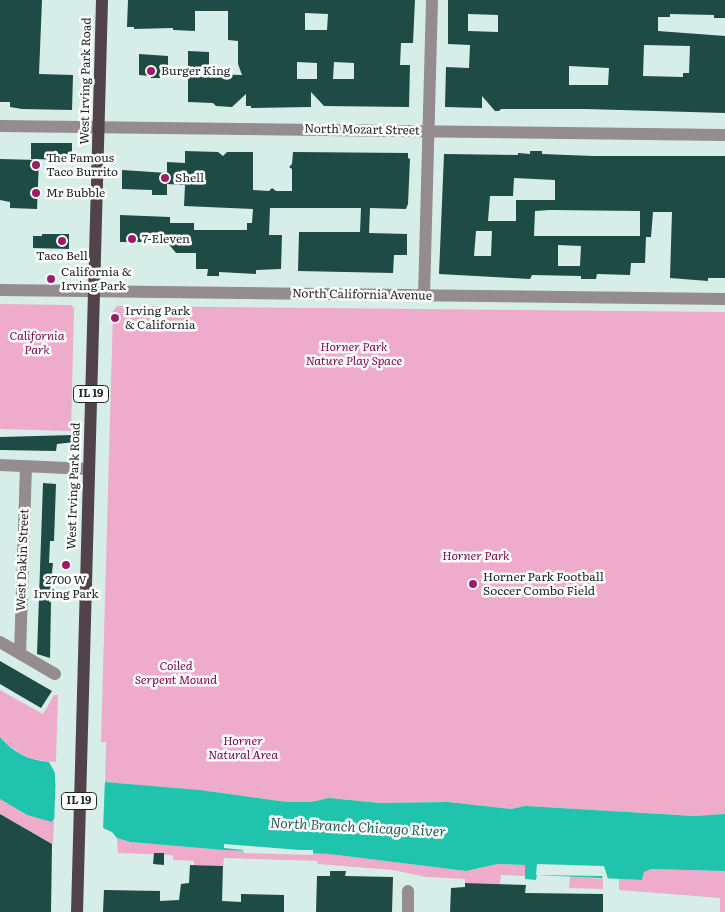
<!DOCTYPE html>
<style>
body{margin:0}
canvas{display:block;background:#d7eee8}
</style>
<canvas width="725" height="912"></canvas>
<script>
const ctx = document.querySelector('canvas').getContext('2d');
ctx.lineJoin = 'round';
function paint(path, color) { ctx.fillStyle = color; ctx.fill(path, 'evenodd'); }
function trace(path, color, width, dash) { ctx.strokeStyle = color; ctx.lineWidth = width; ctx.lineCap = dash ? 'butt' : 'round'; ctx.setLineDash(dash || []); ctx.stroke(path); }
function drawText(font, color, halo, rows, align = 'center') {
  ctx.font = font + ' Literata,serif'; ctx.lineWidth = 5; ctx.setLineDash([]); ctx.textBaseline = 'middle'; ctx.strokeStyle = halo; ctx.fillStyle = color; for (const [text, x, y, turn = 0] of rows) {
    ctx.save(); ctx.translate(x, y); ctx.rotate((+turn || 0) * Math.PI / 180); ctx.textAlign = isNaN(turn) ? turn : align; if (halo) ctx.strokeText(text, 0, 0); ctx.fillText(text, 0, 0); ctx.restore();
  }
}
paint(new Path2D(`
 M0 304 71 305 74 308 71 431 0 429Z
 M117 306 725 312V814L694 816 543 807 525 806 511 809 448 802 380 803 329 798 311 802H287L200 790 105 782 106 742H101L113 311Z
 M0 690 43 714 54 695H58L56 762C32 761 17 755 0 737Z
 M0 799 27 815 54 822 53 844 0 814Z
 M117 838 130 842 223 850 329 854 466 871 498 864 525 865V876L501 875 500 884 465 883V879L426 877 393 870 318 864 317 861 224 858 223 866 194 865V861L173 860V855L118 853Z
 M651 869 725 871V912H720V898L619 890V879L642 880 644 872Z
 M570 876 603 879V889L569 888Z`), '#efacca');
paint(new Path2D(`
 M0 737C14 753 28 760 49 762L55 773V783L105 784V782L200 790 287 802H311L329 798 380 803 448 802 511 809 525 806 543 807 694 816 725 814V871L651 869 644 872 642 880 537 875 536 880 525 879V865L498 864 466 871 329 854 223 850 130 842 117 838 112 832 103 828V820L54 819 52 822 27 815 0 799Z`), '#20c3ab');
paint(new Path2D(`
 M56 769 58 781 102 782 105 779 103 831 101 829V823L56 822 54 824Z
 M224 844 300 850H313V855L244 853 243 850 224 848Z
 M537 864 604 866 608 879H603L602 876 536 875Z`), '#d7eee8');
paint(new Path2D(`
 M0 0H42L39 74 73 75 72 110 22 109 10 107V102H0Z
 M128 0H415L413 43H401L400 65H410L409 107 324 106 311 92V107L251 108V106H246V94L232 107 216 106 213 103 188 102V51L209 52V74L242 75 238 64V41L228 40V11H195V31L173 30V28L134 29V27H127ZM305 13 328 14 327 30H305ZM297 62 317 63V79H297ZM334 62 354 63V79H333Z
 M448 0H725V18H714V15L670 14V17H658V31L725 36V113L586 109H501L499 111H495L482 96V108L445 107 446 67 469 68 470 45 448 44ZM468 14 498 15V32L468 31ZM644 45 690 46 689 73H683V77L643 76ZM569 66 609 68 608 85H569Z
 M139 54 168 56V66H164L163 76H160V78H151V76L139 75Z
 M31 143H72V160L31 159Z
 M185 151 218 152 223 156 227 152H253V190L269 191 272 188 276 191H292V169L289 167 292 164 293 152 408 153V158L410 159 408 204 406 209 370 208 369 233 407 234V255H394L393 273 298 271 299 232H360L361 208H270L269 235H282L281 269 256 270V274L219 272V276H207L208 269H196V253H176L167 242H120V215L170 217V223H194V230H247V223H252L253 209 184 206 185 185 167 184V195H152V190L122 189V170L167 173V162L185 163Z
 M530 151H542V154L594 156H725V278H708V281L670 278 672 212H653L651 237H646L645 263H631L630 275 597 274 596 279H581V276L532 275 530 279 439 274 444 154 518 155V153L530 154ZM514 178 555 180V200H516V221H488L490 196H513ZM550 210 640 211V236H534L535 211ZM476 231H492L491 256H474ZM558 245 581 246 580 266H558Z
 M0 159 39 160 37 209 10 208V202L0 200Z
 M42 234H69V249L33 248V236H42Z
 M74 435V442L57 444 56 451 0 450V437Z
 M43 483 56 484 54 541H50L49 563H53L49 602H51L50 658 37 654Z
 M0 661 52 691 41 708 0 684Z
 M0 814 52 844 51 912H0Z
 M154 853H164V865L153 864Z
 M190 865 223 866 222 901 241 902V894L284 895V912H103L104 890 160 891V901L179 900 181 884 189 883Z
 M330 871H346L345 876 393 877 392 912H316L317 876H330Z
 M465 883 526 885 525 893 603 894V912H450L451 888 465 887Z`), '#1e4b43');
trace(new Path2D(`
 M0 126 725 135
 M424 296 432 0
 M0 465 89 469
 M0 642 55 674
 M20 654 26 466
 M408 912V891`), '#958c90', 12);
trace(new Path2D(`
 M0 290 725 299`), '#958c90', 12);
trace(new Path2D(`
 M77 912 102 0`), '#52434a', 12);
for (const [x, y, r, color] of [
 [151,71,5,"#9f1a69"],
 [36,165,5,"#9f1a69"],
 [165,178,5,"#9f1a69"],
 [36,193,5,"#9f1a69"],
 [132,239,5,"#9f1a69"],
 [62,241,5,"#9f1a69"],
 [51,279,5,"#9f1a69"],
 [115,318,5,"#9f1a69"],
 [66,565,5,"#9f1a69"],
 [473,584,5,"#9f1a69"]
]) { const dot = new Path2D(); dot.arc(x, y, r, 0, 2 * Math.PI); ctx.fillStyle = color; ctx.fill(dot); trace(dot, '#fff', 2); }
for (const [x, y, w] of [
 [91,394,35],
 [79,801,35]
]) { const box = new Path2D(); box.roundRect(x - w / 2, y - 8.5, w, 17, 4); ctx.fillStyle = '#fff'; ctx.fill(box); trace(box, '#212927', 1); }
drawText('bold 11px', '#212927', null, [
 ["IL 19",91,394],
 ["IL 19",79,801]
]);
drawText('12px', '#212927', '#fff', [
 ["Burger King",161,71],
 ["The Famous",46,158],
 ["Taco Burrito",46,172],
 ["Shell",175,178],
 ["Mr Bubble",46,193],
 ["7-Eleven",142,239],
 ["Taco Bell",62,256,"center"],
 ["California &",61,272],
 ["Irving Park",61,286],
 ["Irving Park",125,311],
 ["& California",125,325],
 ["Horner Park Football",483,577],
 ["Soccer Combo Field",483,591],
 ["2700 W",66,580,"center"],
 ["Irving Park",66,594,"center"]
], 'left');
drawText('12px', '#212927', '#fff', [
 ["West Irving Park Road",86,81,-89],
 ["North Mozart Street",362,130,1],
 ["North California Avenue",362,295,1],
 ["West Irving Park Road",74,486,-88],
 ["West Dakin Street",23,560,-88]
]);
drawText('italic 12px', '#800b53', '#fff', [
 ["California",37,336],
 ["Park",37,350],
 ["Horner Park",354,347],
 ["Nature Play Space",354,361],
 ["Horner Park",476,556],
 ["Coiled",176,666],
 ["Serpent Mound",176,680],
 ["Horner",243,741],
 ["Natural Area",243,755]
]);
drawText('italic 14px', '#276156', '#fff', [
 ["North Branch Chicago River",358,828,3]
]);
</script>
